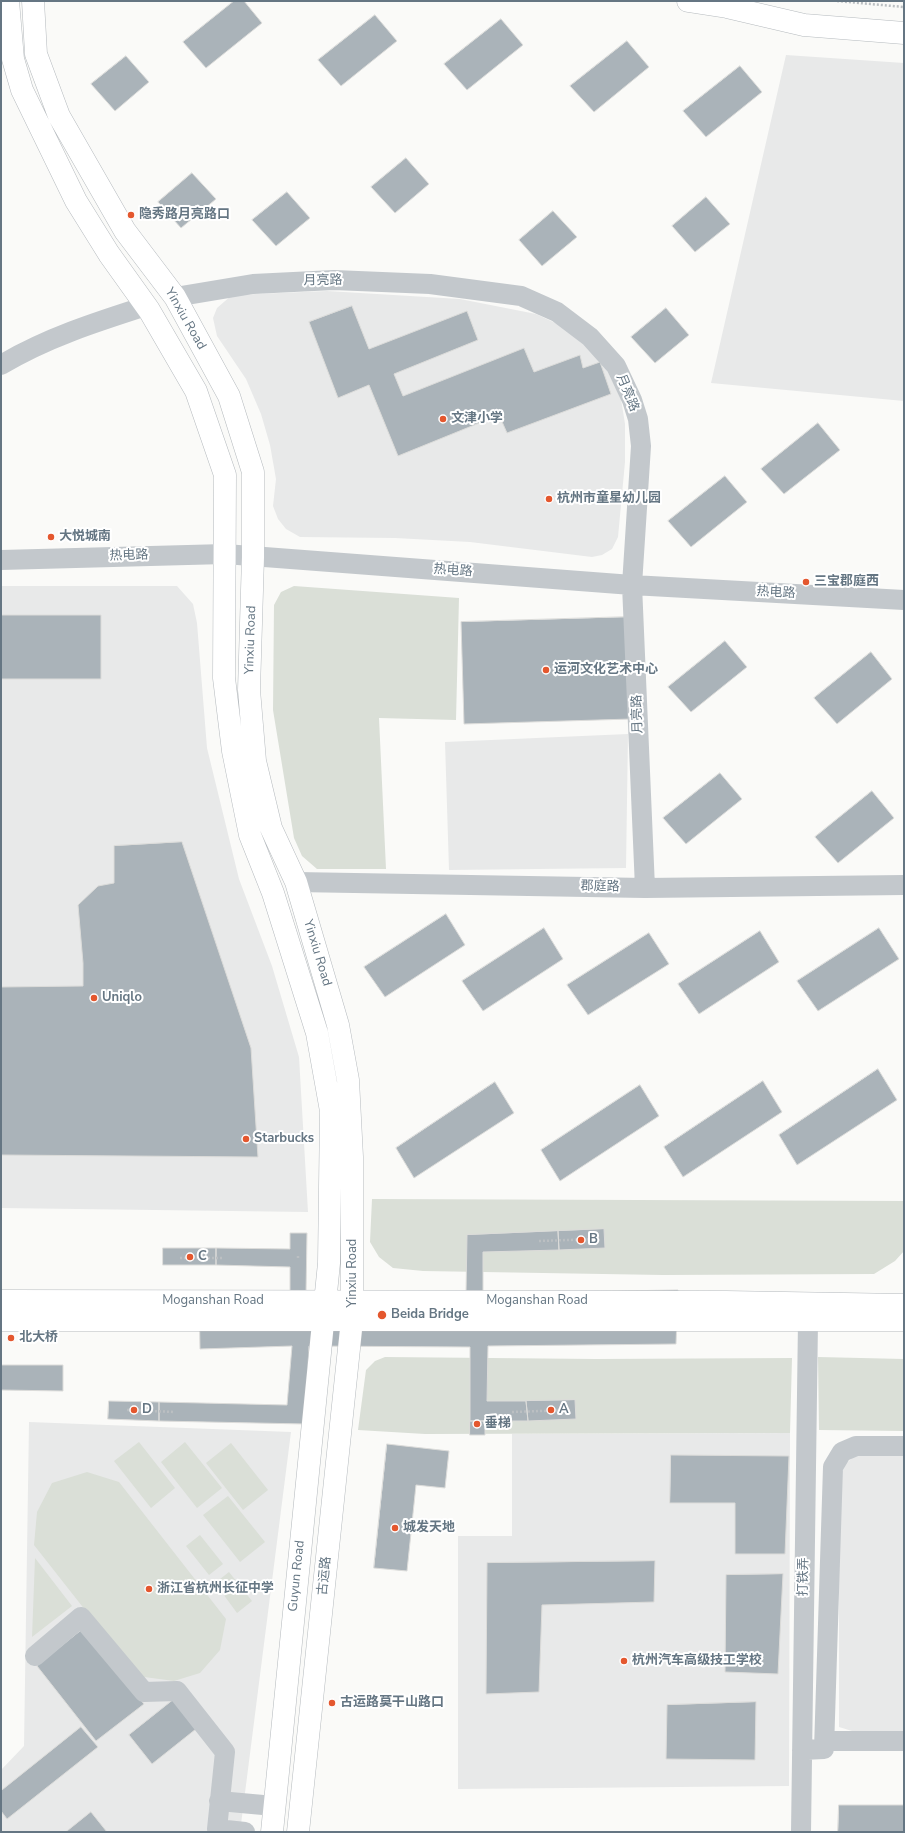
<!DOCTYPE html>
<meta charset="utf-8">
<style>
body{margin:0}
#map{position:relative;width:905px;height:1833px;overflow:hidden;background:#fafaf8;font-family:"Nunito Sans",sans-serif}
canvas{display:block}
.frame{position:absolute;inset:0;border:2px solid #657683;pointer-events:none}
</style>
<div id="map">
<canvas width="905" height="1833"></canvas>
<div class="frame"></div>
</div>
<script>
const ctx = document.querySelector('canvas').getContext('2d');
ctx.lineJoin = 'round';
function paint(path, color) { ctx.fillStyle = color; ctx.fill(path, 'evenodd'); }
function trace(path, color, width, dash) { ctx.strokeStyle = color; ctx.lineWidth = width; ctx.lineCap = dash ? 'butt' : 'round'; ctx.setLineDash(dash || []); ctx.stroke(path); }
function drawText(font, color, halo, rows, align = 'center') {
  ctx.font = font + ' "Nunito Sans","Noto Sans SC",sans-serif'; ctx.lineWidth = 4; ctx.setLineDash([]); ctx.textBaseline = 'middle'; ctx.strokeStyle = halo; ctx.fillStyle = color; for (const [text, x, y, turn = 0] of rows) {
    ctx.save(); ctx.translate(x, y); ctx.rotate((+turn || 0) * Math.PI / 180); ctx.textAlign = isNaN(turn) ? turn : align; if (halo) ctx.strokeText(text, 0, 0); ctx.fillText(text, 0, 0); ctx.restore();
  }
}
paint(new Path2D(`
 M786 55 904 63V401L711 383Z
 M327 291 460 299 536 314 564 327 588 347 608 372 621 399 625 424V462L618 537 612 549 602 555 592 557 470 542 395 538 300 537 286 529 278 519 273 506 276 479 270 445 261 414 246 379 217 336 213 318 217 308 232 295Z
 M1 586H177L193 604 197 623 207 748 239 879 272 966 299 1057 308 1212 1 1208Z
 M628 734 626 868 449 870 445 742Z
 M29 1422 291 1432 240 1832H1V1770L24 1746Z
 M790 1433 789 1786 458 1789V1536H512V1434Z
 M856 1455H904V1731H852L839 1727V1479L845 1464Z`), '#e8e9e9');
paint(new Path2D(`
 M294 586 459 598 456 720 379 718 386 869H317L302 856 294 838 273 710 274 605 281 592Z
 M372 1199 904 1201V1251L895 1261 874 1274 663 1275 423 1271 393 1268 379 1257 370 1242Z
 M385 1357 596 1359 792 1358 790 1433 425 1434 358 1430 366 1370 375 1361Z
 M818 1357 904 1359V1431L819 1430Z
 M139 1442 175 1488 151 1508 114 1461Z
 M185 1442 222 1488 197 1508 161 1462Z
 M231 1443 268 1490 243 1510 206 1463Z
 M87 1472 119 1482 226 1619 220 1650 200 1673 174 1681 137 1676 34 1545 37 1512 52 1483Z
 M228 1496 265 1542 240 1562 203 1515Z
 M200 1535 223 1564 209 1575 186 1546Z
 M35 1558 72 1606 32 1637Z
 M229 1572 252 1601 237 1613 215 1583Z`), '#dadfd7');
const building = new Path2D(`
 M234 1H244L262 23 206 68 183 42Z
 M375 15 397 41 341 86 318 60Z
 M501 19 523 45 467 90 444 64Z
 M627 41 649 67 594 112 570 86Z
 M126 56 149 82 115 111 91 84Z
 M740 66 762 92 706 137 683 111Z
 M406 158 429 184 395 213 371 187Z
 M192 173 216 199 181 228 158 202Z
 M287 192 310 218 276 246 252 220Z
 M706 197 730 224 695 252 672 226Z
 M553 211 577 237 542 266 519 240Z
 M352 306 369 349 467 311 478 340 394 374 403 396 524 348 534 372 580 355 583 368 600 362 611 394 507 433 499 415 398 456 369 385 338 398 309 322Z
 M666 308 689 335 655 363 631 337Z
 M818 423 840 450 784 494 761 469Z
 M725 476 747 502 691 547 668 521Z
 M1 615H101V679H1Z
 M629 617 631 719 464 724 461 622Z
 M725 641 747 667 691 712 668 687Z
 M871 652 892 679 837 724 814 698Z
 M720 773 742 799 686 844 663 818Z
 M872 791 894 818 838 863 815 837Z
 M182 842 251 1048 258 1157 1 1155V987L83 986V963L78 905 98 886 114 883V846Z
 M446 914 465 945 385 997 364 967Z
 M544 928 563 959 483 1011 462 981Z
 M879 928 899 959 818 1011 797 981Z
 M760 931 779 962 699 1014 678 984Z
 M649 933 669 964 588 1015 567 985Z
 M878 1069 897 1100 797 1165 779 1135Z
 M763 1081 782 1112 683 1177 664 1147Z
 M495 1082 514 1113 414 1178 396 1148Z
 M640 1085 659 1116 560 1181 541 1150Z
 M604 1229 605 1248 559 1250 558 1231Z
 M558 1231 559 1250 483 1252V1293L678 1290 676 1344 488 1346 487 1401H526L528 1421H470V1347L309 1346 305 1424 159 1421V1402L287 1405 292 1346 200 1349 199 1293H290V1267L216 1265V1248L290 1249V1233H307L306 1294 466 1293 467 1235Z
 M163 1248H216V1265H163Z
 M1 1365H63V1391L1 1390Z
 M575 1400 576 1419 528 1421 526 1401Z
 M109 1401 159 1402V1421L108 1419Z
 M470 1421H485V1435H470Z
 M387 1444 449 1451 445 1488 416 1485 407 1571 374 1568Z
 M671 1455 789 1456 785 1554H735V1503H670Z
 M655 1561 654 1602 542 1605 539 1692 486 1694 487 1563Z
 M783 1574 778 1674 725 1672 726 1575Z
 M84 1628 144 1704 96 1741 37 1666Z
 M173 1700 196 1729 152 1764 129 1735Z
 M756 1702 755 1760 666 1759 667 1705Z
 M81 1727 98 1747 7 1819 1 1811V1791Z
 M839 1805H904V1832H838Z
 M91 1812 107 1832H66Z`);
paint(building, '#aab3b9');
trace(building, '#dcdcda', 1);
const major = new Path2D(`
 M8 1 13 59 22 90 76 201 109 254 149 310 196 391 225 475 224 678 233 751 250 835 273 893 317 1033 331 1111 329 1263 272 1832
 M33 1 36 54 59 116 125 231 175 297 229 396 253 472V557L249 690 255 761 271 828 296 882 338 1025 348 1080 352 1157V1320L298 1832
 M688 1 727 7 804 25 904 33
 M1 1301 726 1302 904 1305
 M1 1320H904`);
trace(major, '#b5babe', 23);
trace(new Path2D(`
 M837 1 904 7
 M539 1241 598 1239
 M180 1258H223
 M298 1258V1254
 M127 1410 175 1412
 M512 1412 571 1410`), '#bbbfc2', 2.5, [2, 2]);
trace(new Path2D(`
 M175 297 253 284 334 280 430 284 521 296 557 312 590 337 616 366 632 400 638 419 641 446 632 585 645 888
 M1 365C46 338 96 322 146 306
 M1 560 225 554 632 585 904 600
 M296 882 645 888 904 885
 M35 1656 81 1617 144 1692 177 1691 225 1752 217 1829 245 1832
 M825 1741H904
 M802 1750 824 1749 833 1467 842 1452 856 1446H904
 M219 1801 274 1806
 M801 1832 808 1321`), '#c3c8cc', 20);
trace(major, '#fff', 22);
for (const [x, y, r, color] of [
 [131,215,4,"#e4572e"],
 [443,419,4,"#e4572e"],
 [549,499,4,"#e4572e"],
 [51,537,4,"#e4572e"],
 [806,582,4,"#e4572e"],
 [546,670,4,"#e4572e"],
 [94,998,4,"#e4572e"],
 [246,1139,4,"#e4572e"],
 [581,1240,4,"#e4572e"],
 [190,1257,4,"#e4572e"],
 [382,1315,5,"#e4572e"],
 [11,1338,4,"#e4572e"],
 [134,1410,4,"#e4572e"],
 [551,1410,4,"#e4572e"],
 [477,1424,4,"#e4572e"],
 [395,1528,4,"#e4572e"],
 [149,1589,4,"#e4572e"],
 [624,1661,4,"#e4572e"],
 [332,1703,4,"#e4572e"]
]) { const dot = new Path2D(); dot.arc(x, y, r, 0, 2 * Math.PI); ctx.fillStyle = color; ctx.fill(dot); trace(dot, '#fff', 1.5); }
drawText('bold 13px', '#657683', '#fff', [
 ["隐秀路月亮路口",139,215],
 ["文津小学",451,419],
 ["杭州市童星幼儿园",557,499],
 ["大悦城南",59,537],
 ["三宝郡庭西",814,582],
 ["运河文化艺术中心",554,670],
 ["Uniqlo",102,998],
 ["Starbucks",254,1139],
 ["B",589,1240],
 ["C",198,1257],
 ["Beida Bridge",391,1315],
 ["北大桥",19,1338],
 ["D",142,1410],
 ["A",559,1410],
 ["垂梯",485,1424],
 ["城发天地",403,1528],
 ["浙江省杭州长征中学",157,1589],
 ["杭州汽车高级技工学校",632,1661],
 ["古运路莫干山路口",340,1703]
], 'left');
drawText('13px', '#657683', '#fff', [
 ["月亮路",323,281,-1],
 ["Yinxiu Road",185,319,60],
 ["月亮路",627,393,68],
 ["热电路",129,556,-2],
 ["热电路",453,571,4],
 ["热电路",776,593,3],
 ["Yinxiu Road",251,640,-88],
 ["月亮路",638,714,-92],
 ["郡庭路",600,887,1],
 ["Yinxiu Road",317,953,73],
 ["Yinxiu Road",353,1273,-90],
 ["Moganshan Road",213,1301],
 ["Moganshan Road",537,1301],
 ["Guyun Road",297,1576,-84],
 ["古运路",325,1576,-84],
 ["打铁弄",804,1577,-89]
]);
</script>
